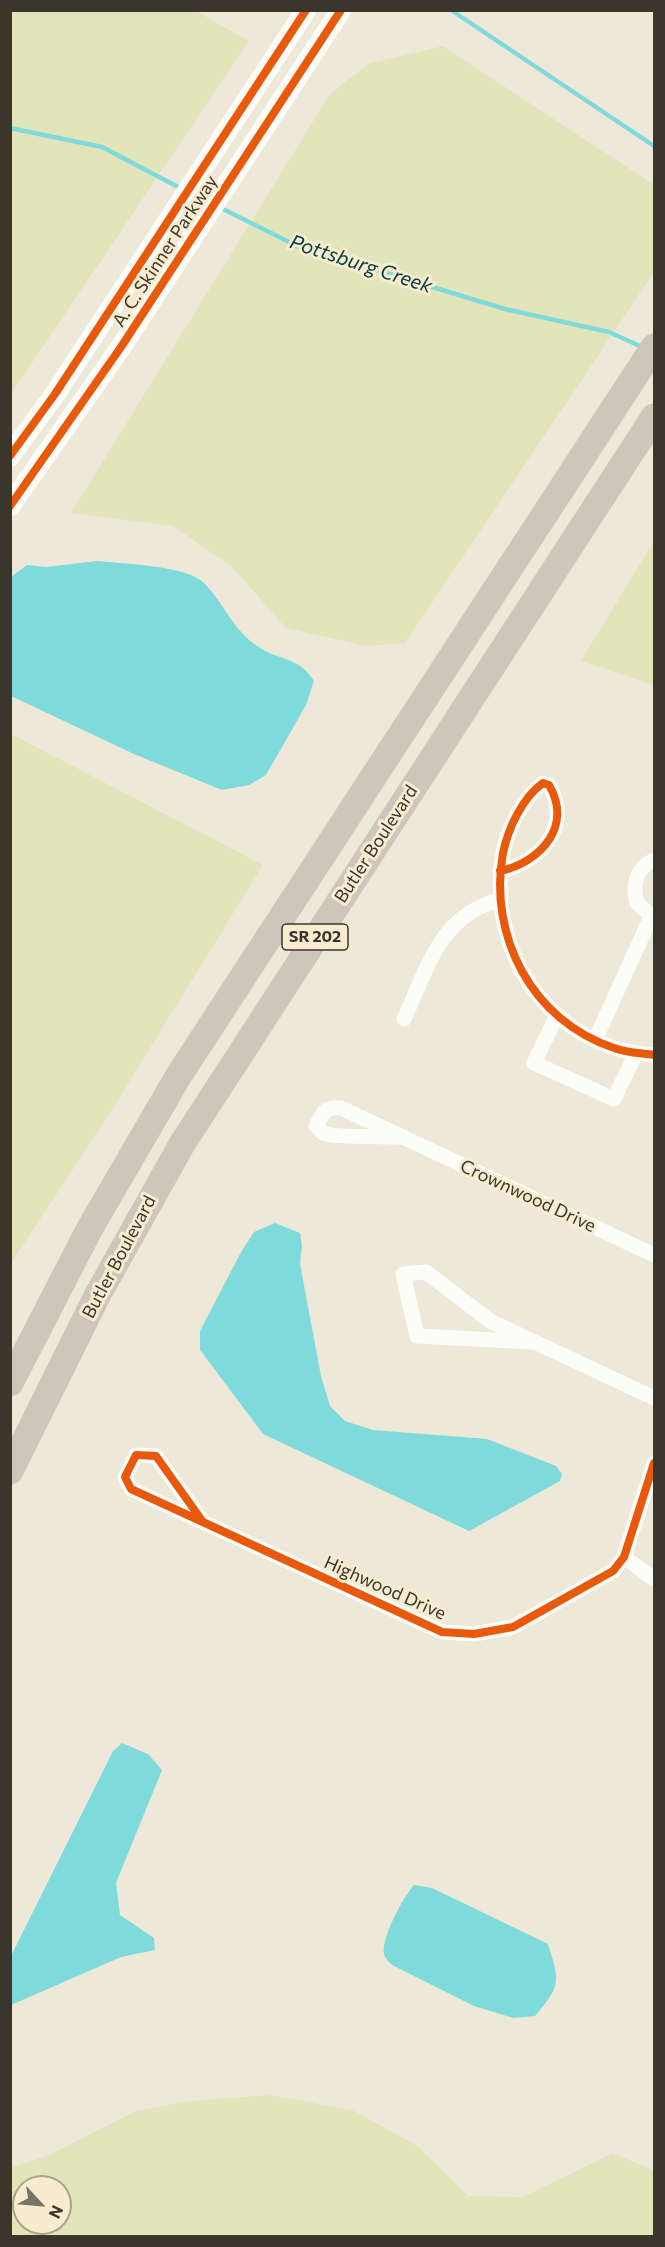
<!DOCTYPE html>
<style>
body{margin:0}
#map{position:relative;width:665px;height:2247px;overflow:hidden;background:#eee8d9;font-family:Commissioner,sans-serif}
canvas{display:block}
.frame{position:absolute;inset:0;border:12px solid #3a362b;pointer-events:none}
.north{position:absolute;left:12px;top:2175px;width:60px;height:60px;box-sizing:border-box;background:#f7ecd0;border:2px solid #aba38e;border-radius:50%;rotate:116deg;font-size:16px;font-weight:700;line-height:24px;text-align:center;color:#3a362b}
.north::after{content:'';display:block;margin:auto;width:21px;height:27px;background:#797468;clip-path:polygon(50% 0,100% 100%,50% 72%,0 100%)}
</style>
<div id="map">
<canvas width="665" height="2247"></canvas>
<div class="frame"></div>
<div class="north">N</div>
</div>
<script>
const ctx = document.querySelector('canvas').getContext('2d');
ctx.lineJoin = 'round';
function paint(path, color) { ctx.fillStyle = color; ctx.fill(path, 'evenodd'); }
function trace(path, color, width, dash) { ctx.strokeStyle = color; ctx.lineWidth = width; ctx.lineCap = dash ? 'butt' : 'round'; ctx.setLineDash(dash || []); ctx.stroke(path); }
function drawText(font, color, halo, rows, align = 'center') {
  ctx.font = font + ' Commissioner,sans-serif'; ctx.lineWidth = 6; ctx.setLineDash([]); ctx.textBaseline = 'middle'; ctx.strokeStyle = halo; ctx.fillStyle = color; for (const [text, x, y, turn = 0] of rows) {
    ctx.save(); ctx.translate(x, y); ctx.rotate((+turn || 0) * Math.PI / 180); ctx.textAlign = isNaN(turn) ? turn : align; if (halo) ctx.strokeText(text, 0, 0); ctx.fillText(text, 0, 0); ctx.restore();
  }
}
paint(new Path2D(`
 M11 10 196 11 249 41 11 394Z
 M443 46 654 185V272L405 643 366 646 286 628 232 567 173 526 71 513 330 94 368 64Z
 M654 541V685L581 661Z
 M11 734 263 865 103 1124 11 1263Z
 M270 2095 352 2110 416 2145 468 2196 523 2197 613 2153 654 2171V2236H11V2168L47 2156 136 2111 190 2101ZM24 2187H60V2223H24Z`), '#e2e4ba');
paint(new Path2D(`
 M97 561C123 564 186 565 204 583 223 602 233 630 257 646 278 661 299 656 314 681L306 705 266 775 249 785 222 790 134 754 11 696V577L27 565 46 567Z
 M275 1223 300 1233 302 1245 300 1264 321 1376 330 1406 345 1421 373 1430 487 1439 556 1466 562 1474 560 1481 469 1531 263 1434 200 1350V1331L240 1254 254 1232Z
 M122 1743 148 1754 162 1770 116 1883 120 1915 154 1938 155 1950 121 1957 11 2005V1956L113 1751Z
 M414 1885 432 1888 548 1944C560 1983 561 1985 535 2016L513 2018 474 2006 392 1965C389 1962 385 1958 384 1954 381 1938 403 1897 414 1885Z`), '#7fdbdb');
trace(new Path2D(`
 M451 10 654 146
 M10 128 102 147 182 189
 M192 194 209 202
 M219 207 297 246 505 309 609 332 642 347`), '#7fdbdb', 4.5);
trace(new Path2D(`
 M654 860C636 868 632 885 637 903L654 918
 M500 871C541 862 573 826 549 785L543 783C522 798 508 829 503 853 488 936 532 1021 614 1048 627 1053 641 1053 654 1055
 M557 1015 534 1063 614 1099 636 1053
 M404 1019C427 970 440 914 500 900
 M595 1040 651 917
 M402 1137C387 1136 332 1138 323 1133 322 1133 317 1127 316 1126 323 1112 325 1106 341 1108L654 1255
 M532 1342 417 1336 403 1274 426 1272 490 1321 654 1398
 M203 1522 156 1456 136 1455 125 1477 131 1489 442 1632 474 1634 513 1627 613 1571 624 1557 654 1463
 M624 1557 654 1579`), '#fcfcf9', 15);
trace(new Path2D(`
 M10 456 55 394 306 10
 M10 506 121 347 341 10`), '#fcfcf9', 21);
trace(new Path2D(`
 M10 1383 90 1228 179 1075 654 347
 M10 1471 97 1296 182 1144 654 417`), '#cec6bb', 27);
trace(new Path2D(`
 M10 456 55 394 306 10
 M10 506 121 347 341 10
 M500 871C541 862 573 826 549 785L543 783C522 798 508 829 503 853 488 936 532 1021 614 1048 627 1053 641 1053 654 1055
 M203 1522 156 1456 136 1455 125 1477 131 1489 442 1632 474 1634 513 1627 613 1571 624 1557 654 1463`), '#e8590c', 8);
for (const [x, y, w] of [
 [315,937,66]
]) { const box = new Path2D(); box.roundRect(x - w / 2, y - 13, w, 26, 4.5); ctx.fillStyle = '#f7ecd0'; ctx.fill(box); trace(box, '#3a362b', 1.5); }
drawText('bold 16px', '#3a362b', null, [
 ["SR 202",315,937]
]);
drawText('18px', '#3a362b', '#f7ecd0', [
 ["A. C. Skinner Parkway",165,251,-57],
 ["Butler Boulevard",376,844,-57],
 ["Crownwood Drive",528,1196,25],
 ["Butler Boulevard",119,1257,-62],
 ["Highwood Drive",385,1588,24]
]);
drawText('italic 20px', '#004042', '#f7ecd0', [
 ["Pottsburg Creek",361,264,18]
]);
</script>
